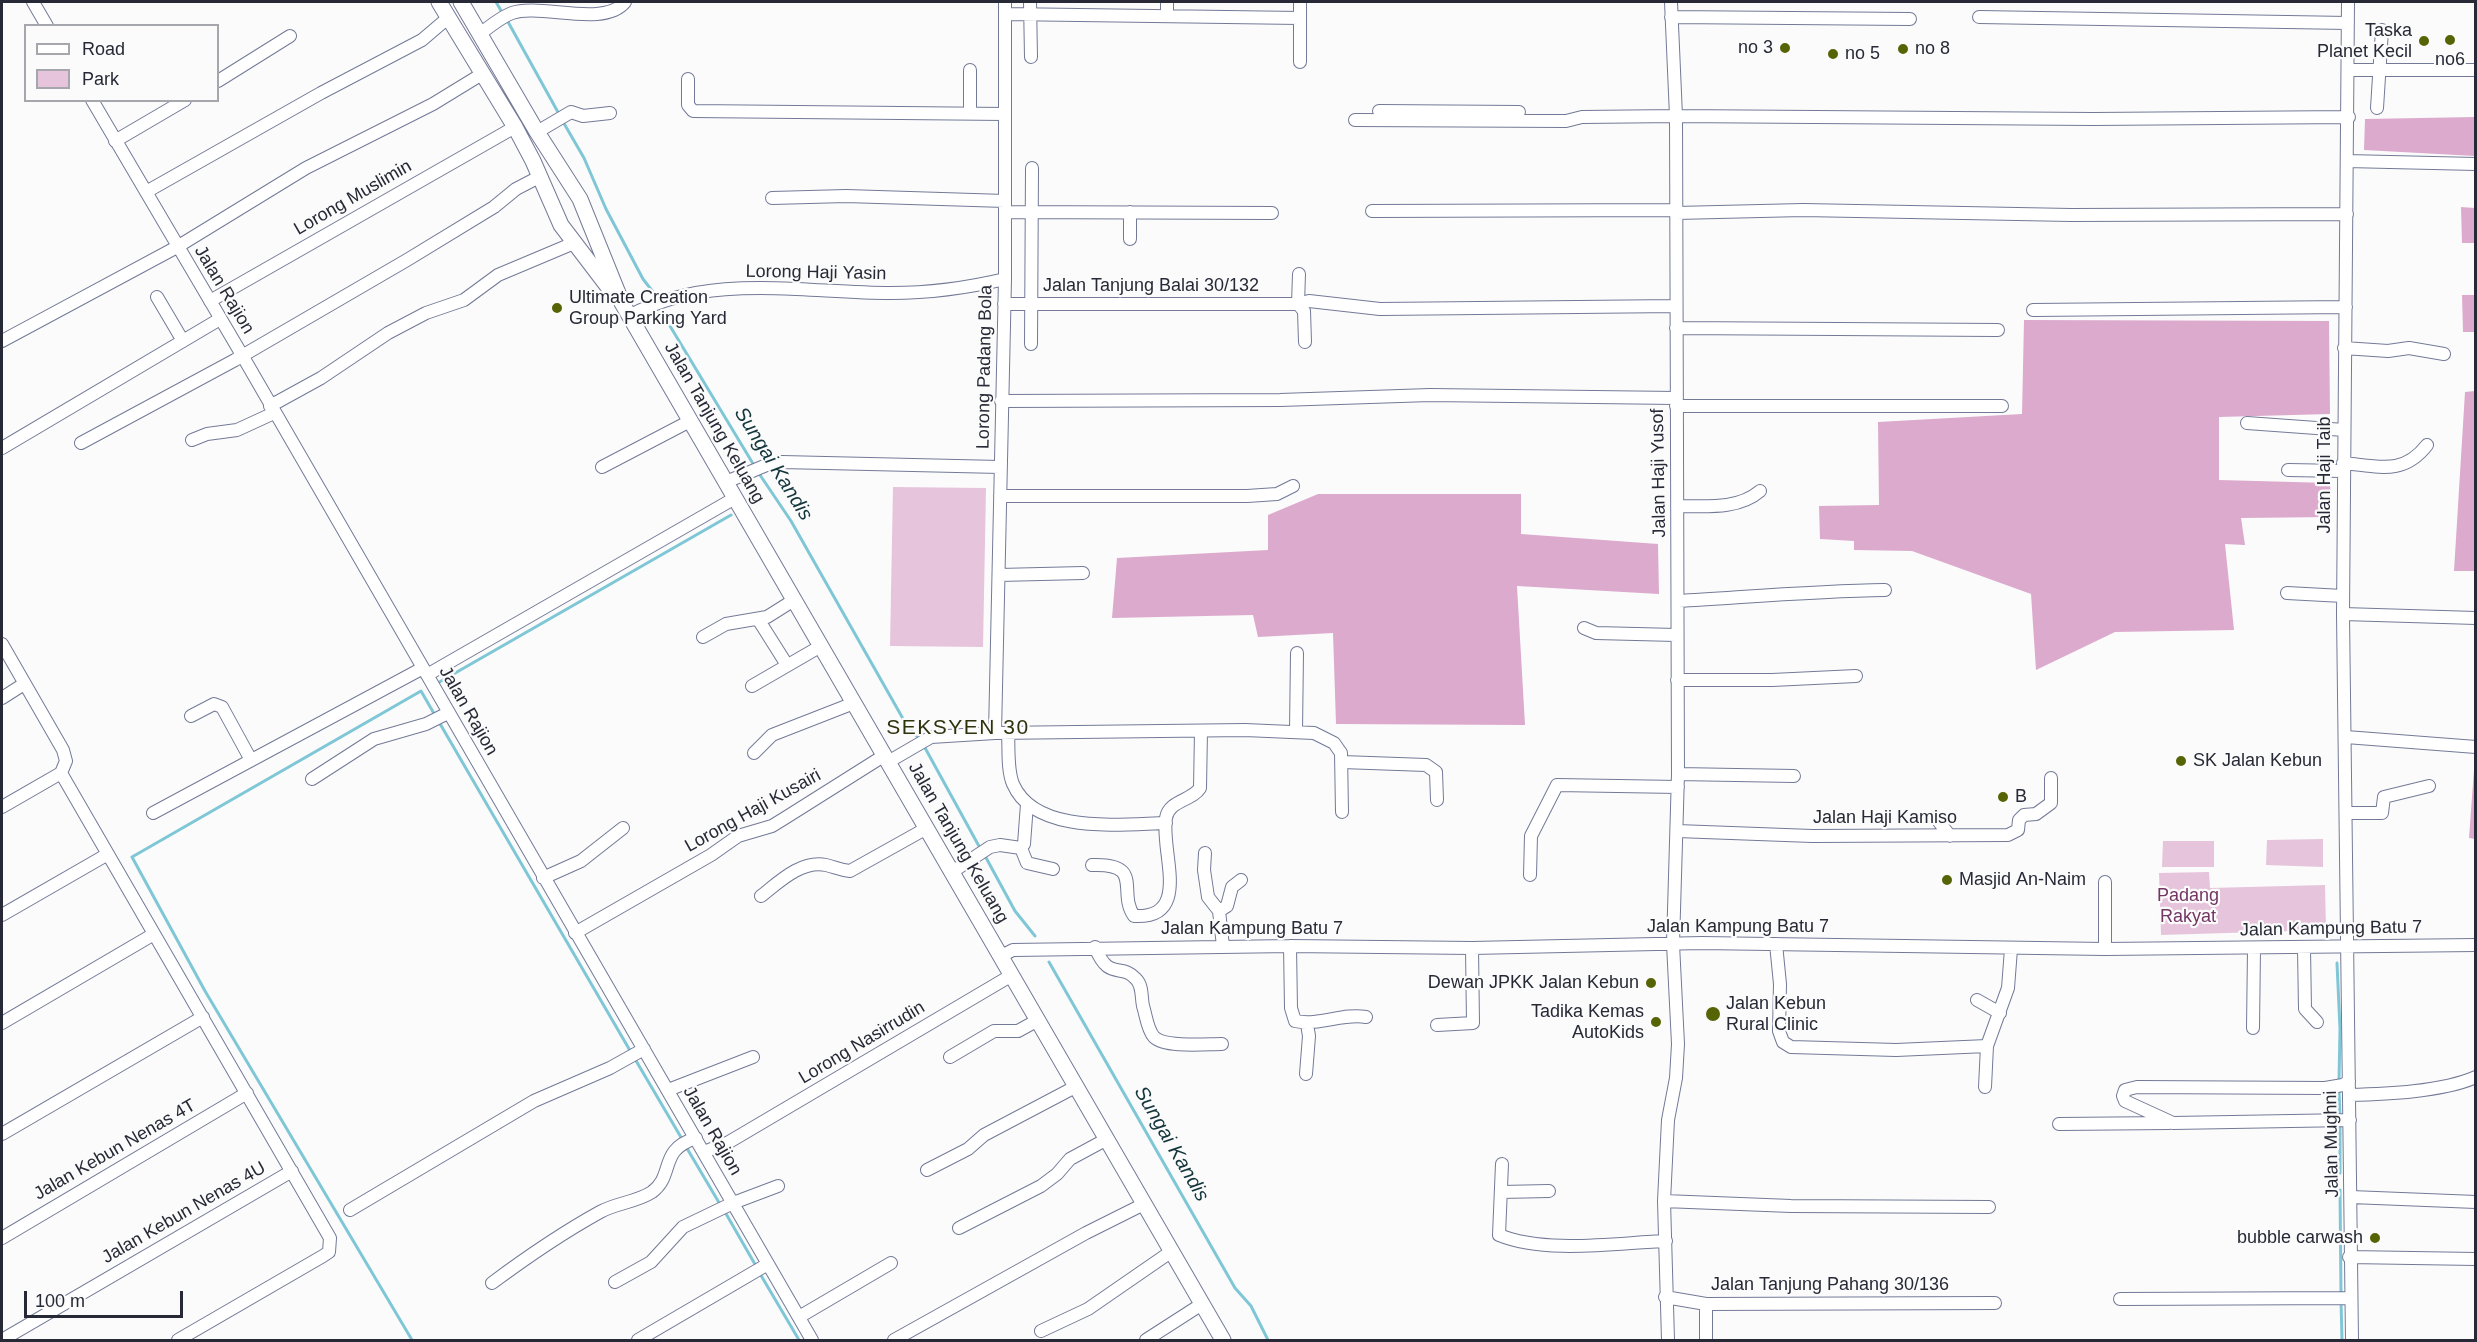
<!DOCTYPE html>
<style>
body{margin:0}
#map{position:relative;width:2477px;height:1342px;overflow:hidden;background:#fbfbfb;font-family:Helvetica,sans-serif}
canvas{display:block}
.frame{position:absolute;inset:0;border:3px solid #272a36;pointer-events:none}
.legend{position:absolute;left:24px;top:24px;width:195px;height:78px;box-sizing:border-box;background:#fbfbfb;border:2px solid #a6a7ac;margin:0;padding:8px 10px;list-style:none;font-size:18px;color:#272a36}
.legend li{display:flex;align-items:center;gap:12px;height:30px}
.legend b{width:30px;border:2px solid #a6a7ac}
.scale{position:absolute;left:24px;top:1291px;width:159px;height:27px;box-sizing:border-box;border:3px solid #272a36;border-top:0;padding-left:8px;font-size:18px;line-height:21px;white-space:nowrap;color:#272a36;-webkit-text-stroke:4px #fbfbfb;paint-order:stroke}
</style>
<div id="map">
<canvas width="2477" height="1342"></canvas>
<div class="frame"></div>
<ul class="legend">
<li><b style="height:8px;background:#fff"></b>Road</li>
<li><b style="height:16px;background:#e6c4db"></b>Park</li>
</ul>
<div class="scale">100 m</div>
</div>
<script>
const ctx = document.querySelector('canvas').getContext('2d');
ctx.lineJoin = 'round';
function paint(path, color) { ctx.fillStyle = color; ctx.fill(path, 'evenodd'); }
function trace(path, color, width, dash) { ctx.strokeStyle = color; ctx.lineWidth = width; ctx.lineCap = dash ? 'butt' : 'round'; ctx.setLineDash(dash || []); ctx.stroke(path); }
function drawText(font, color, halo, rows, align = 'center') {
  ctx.font = font + ' Helvetica,sans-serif'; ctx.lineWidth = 4.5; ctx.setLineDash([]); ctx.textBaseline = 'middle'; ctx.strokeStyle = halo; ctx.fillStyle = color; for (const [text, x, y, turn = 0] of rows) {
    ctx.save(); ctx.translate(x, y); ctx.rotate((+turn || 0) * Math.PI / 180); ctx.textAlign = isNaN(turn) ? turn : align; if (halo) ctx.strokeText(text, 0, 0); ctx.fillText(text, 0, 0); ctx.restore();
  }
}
paint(new Path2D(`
 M893 487 986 488 983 647 890 646Z
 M2323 839V867L2266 865 2267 840Z
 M2163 841H2214V867H2162Z
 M2209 872 2210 888 2325 885 2326 930 2161 935 2159 873Z`), '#e6c4db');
paint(new Path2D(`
 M2475 117V156L2364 150 2365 119Z
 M2461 207 2475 208V243H2462Z
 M2462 295H2475V332H2463Z
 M2024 320 2329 321 2330 414 2219 417V480L2330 483 2332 517 2241 518 2245 545 2225 544 2234 630 2115 632 2036 670 2031 594 1912 551 1854 550V541L1820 539 1819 506 1879 505 1878 422 2022 414Z
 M2475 391V571H2454L2465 392Z
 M1318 494H1521V534L1658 544 1659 594 1517 586 1525 725 1336 724 1333 633 1258 637 1253 615 1112 618 1117 558 1268 550V515Z
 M2475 756V839L2469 838Z`), '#dcaacd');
trace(new Path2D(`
 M496 2 503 14
 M507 20 559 114
 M562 120 584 158 606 209 643 279 660 301
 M662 307 670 326 755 467
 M758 472 791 521 906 724 921 741
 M436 684 731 515
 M439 722 632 1054
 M924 746 980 848
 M984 854 1015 911 1035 936
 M1049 962 1235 1288 1251 1306 1268 1340
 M2337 963 2340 1029 2339 1081
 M635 1059 682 1139
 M2339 1090 2340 1117
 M2340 1123V1173
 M685 1145 721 1206
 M2340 1190 2341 1294
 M725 1212 756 1266
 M759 1272 799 1340
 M2341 1300 2342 1340
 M412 1340 205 991 132 857 421 691 436 717`), '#7fc7d6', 3);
const minor = new Path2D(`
 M33 2 47 26
 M1030 2 1031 57
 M2348 2 2343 614 2352 1340
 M1005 14 1300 18
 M1167 16V2
 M1671 17 1910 19
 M1979 17 2348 23
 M480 34C489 27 501 17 512 13 540 3 604 28 625 2
 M1300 62V2
 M970 70V113
 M2349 70H2476
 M688 79V105L693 111 1005 114
 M218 81 290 36
 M92 100 242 355 812 1340
 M2377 108 2382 30
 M1379 111 1519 112
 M1355 120 1566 121 1582 117 1676 116 2093 119 2349 117
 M537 132 571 112 583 116 610 113
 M115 141 185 100
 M2347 161 2476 164
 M146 192 321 93 422 40 449 17
 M772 198 846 196 1005 201
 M1372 211 1676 210
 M1005 212 1272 213
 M1676 213 1803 210 2071 215 2347 214
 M1130 239V212
 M1299 274 1298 304 1304 311 1305 342
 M157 297 183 341
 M210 301 515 127
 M1004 304H1298L1309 301 1380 309 1676 306
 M2033 310 2346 307
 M629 316C710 272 803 293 891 293 930 293 967 288 1005 279
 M1676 328 1998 330
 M2 341 177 247 306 168 433 104 482 74
 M1031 344 1032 168
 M2344 348 2388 351 2409 348 2444 354
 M1001 401 1280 400 1430 395 1676 398
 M270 406 321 378 388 333 426 313 464 300 498 275 574 243
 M1676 406H2002
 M2247 423 2344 430
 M192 440 207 434 237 430 274 413
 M81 443 235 360 407 260 494 207 516 189 539 177
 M2 448 220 319
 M2343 463C2378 466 2403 476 2427 445
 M602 467 690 421
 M2288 470 2343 471
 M726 482 769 464 782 462 1000 467
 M1000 496H1247L1277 494 1293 486
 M1677 506C1705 506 1738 510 1760 491
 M999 575 1083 573
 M2287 593 2343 596
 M1678 601C1747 597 1816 591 1885 590
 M2343 614 2476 618
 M758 619 787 665
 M1584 628 1596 633 1676 635
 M703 637 726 624 767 617 794 600
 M2 644 63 750 66 761 61 773
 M427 675 735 498
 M1677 680H1772L1856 676
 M752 686 821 646
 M2 698 24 684
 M191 716 214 704 222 707 251 760
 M1296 731 1297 653
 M995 733 1005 279V2
 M1008 733C1009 748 1007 770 1013 784 1035 835 1121 824 1166 823
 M2346 737 2476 747
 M754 753 772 735 854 703
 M888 762 931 737 995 733 1245 730 1314 733 1334 743 1341 753 1342 812
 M1342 762 1426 765 1436 772 1437 800
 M61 773 330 1238 329 1252 323 1256 178 1340
 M1678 774 1794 776
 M312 779 374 739 426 724 448 713
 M2 807 61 773
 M153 813 423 668
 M2347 813H2382L2384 797 2429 786
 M1936 818 1950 836
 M1677 831 1812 836 2008 835 2018 830 2019 820 2024 815 2036 814 2051 803V778
 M1021 848 1027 863 1053 869
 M1205 853 1204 870 1208 897 1219 911 1223 946
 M1092 865C1145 863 1117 892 1134 916 1193 919 1160 852 1166 818 1169 800 1192 801 1200 788L1201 731
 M952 872 990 847 1000 845 1021 848 1024 844 1027 804
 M1530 875 1531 836 1557 785 1678 787
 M543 878 581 861 623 828
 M2105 882V949
 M761 896C779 882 801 860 826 865 835 867 840 870 850 871L927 828
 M1219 911 1227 906 1232 887 1241 880
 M2 915 108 854
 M575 933 711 855 738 836 772 826 785 818 885 755
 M1776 944 1780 984 1779 1031 1783 1042 1791 1047 1896 1050 1987 1046
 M1290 946 1291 1008 1295 1021C1320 1026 1342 1013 1366 1017
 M1095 947C1109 982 1121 962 1136 979 1143 986 1141 997 1143 1006 1146 1015 1147 1029 1154 1037 1165 1048 1206 1044 1222 1044
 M2304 949 2305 1009 2317 1022
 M1001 956 1013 950 1290 946 1472 948 1702 943 2105 949 2476 945
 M1977 1000 2000 1013
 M2 1023 154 934
 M1437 1025 1473 1023 1472 948
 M2253 1028 2254 949
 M950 1057 994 1031H1018L1038 1020
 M1306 1074 1309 1036 1307 1024
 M2349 1081 2343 1085 2325 1088 2137 1087 2125 1090 2123 1096 2125 1101 2173 1123 2350 1120
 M1985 1087 1987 1046 2008 988 2011 949
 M668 1090 753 1057
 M2349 1095C2386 1094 2442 1092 2476 1077
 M2059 1124 2169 1123
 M2 1134 203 1017
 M704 1152 729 1142 1012 975
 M1502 1164 1499 1235C1546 1254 1615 1243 1666 1241
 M927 1170 968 1149 984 1135 1077 1086
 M1501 1192 1549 1191
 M2351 1197 2476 1202
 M1664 1201 1791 1206 1989 1207
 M350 1210 534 1101 610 1068 644 1049
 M959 1228 1041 1186 1057 1174 1070 1159 1107 1139
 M2 1238 247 1093
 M2349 1257 2476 1259
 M615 1282 651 1262 683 1227 733 1203 778 1186
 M492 1283C527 1257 562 1233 600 1212 616 1203 637 1202 652 1192 675 1175 658 1150 696 1138
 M1665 1297 1706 1304 1995 1303
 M2120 1299 2350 1298
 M799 1317 891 1263
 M1041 1331 1088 1309 1172 1251
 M2 1340 292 1171
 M638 1340 768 1264
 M894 1340 1086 1233 1144 1204
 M1146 1340 1202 1304
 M1668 1340 1664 1201 1668 1120 1676 1078 1678 1044 1673 944 1678 774 1676 116 1671 2
 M1706 1340V1304`);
const major = new Path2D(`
 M439 2 515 127 533 161 561 225 612 292
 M461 2 537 132 580 199 622 303 1223 1340`);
trace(minor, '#737a97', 14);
trace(major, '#737a97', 17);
trace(minor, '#fff', 12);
trace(major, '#fff', 15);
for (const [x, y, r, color] of [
 [2450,40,6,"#576406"],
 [2424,41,6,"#576406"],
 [1785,48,6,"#576406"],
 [1903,49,6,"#576406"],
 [1833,54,6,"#576406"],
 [557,308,6,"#576406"],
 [2181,761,6,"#576406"],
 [2003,797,6,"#576406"],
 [1947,880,6,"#576406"],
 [1651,983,6,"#576406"],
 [1713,1014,8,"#576406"],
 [1656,1022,6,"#576406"],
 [2375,1238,6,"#576406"]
]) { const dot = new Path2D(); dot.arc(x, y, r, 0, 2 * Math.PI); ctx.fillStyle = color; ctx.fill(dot); trace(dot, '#fbfbfb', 2); }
drawText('18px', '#272a36', '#fbfbfb', [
 ["Taska",2412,31,"right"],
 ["Planet Kecil",2412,52,"right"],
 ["no 3",1773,48,"right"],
 ["no 8",1915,49],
 ["no 5",1845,54],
 ["no6",2450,60,"center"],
 ["Ultimate Creation",569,298],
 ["Group Parking Yard",569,319],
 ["SK Jalan Kebun",2193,761],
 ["B",2015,797],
 ["Masjid An-Naim",1959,880],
 ["Dewan JPKK Jalan Kebun",1639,983,"right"],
 ["Jalan Kebun",1726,1004],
 ["Rural Clinic",1726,1025],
 ["Tadika Kemas",1644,1012,"right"],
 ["AutoKids",1644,1033,"right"],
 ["bubble carwash",2363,1238,"right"]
], 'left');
drawText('18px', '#272a36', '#fbfbfb', [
 ["Lorong Muslimin",353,198,-30],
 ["Lorong Haji Yasin",816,273,1],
 ["Jalan Tanjung Balai 30/132",1151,286],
 ["Jalan Rajion",224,290,59],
 ["Lorong Padang Bola",985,367,-89],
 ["Jalan Tanjung Keluang",714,423,60],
 ["Jalan Haji Yusof",1659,473,-91],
 ["Jalan Haji Taib",2325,475,-90],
 ["Jalan Rajion",468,711,60],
 ["Lorong Haji Kusairi",753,811,-29],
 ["Jalan Haji Kamiso",1885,818],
 ["Jalan Tanjung Keluang",958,843,60],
 ["Jalan Kampung Batu 7",1738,927],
 ["Jalan Kampung Batu 7",1252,929],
 ["Jalan Kampung Batu 7",2331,929,-1],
 ["Lorong Nasirrudin",862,1043,-31],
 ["Jalan Rajion",712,1131,60],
 ["Jalan Mughni",2332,1144,-91],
 ["Jalan Kebun Nenas 4T",115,1150,-30],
 ["Jalan Kebun Nenas 4U",184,1213,-30],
 ["Jalan Tanjung Pahang 30/136",1830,1285]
]);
drawText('18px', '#733663', '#fbfbfb', [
 ["Padang",2188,896],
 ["Rakyat",2188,917]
]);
drawText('italic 20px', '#13363d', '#fbfbfb', [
 ["Sungai Kandis",773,464,58],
 ["Sungai Kandis",1171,1144,60]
]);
ctx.letterSpacing = '1.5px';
drawText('21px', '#2d330c', '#fbfbfb', [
 ["SEKSYEN 30",958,728]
]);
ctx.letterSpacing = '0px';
</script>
